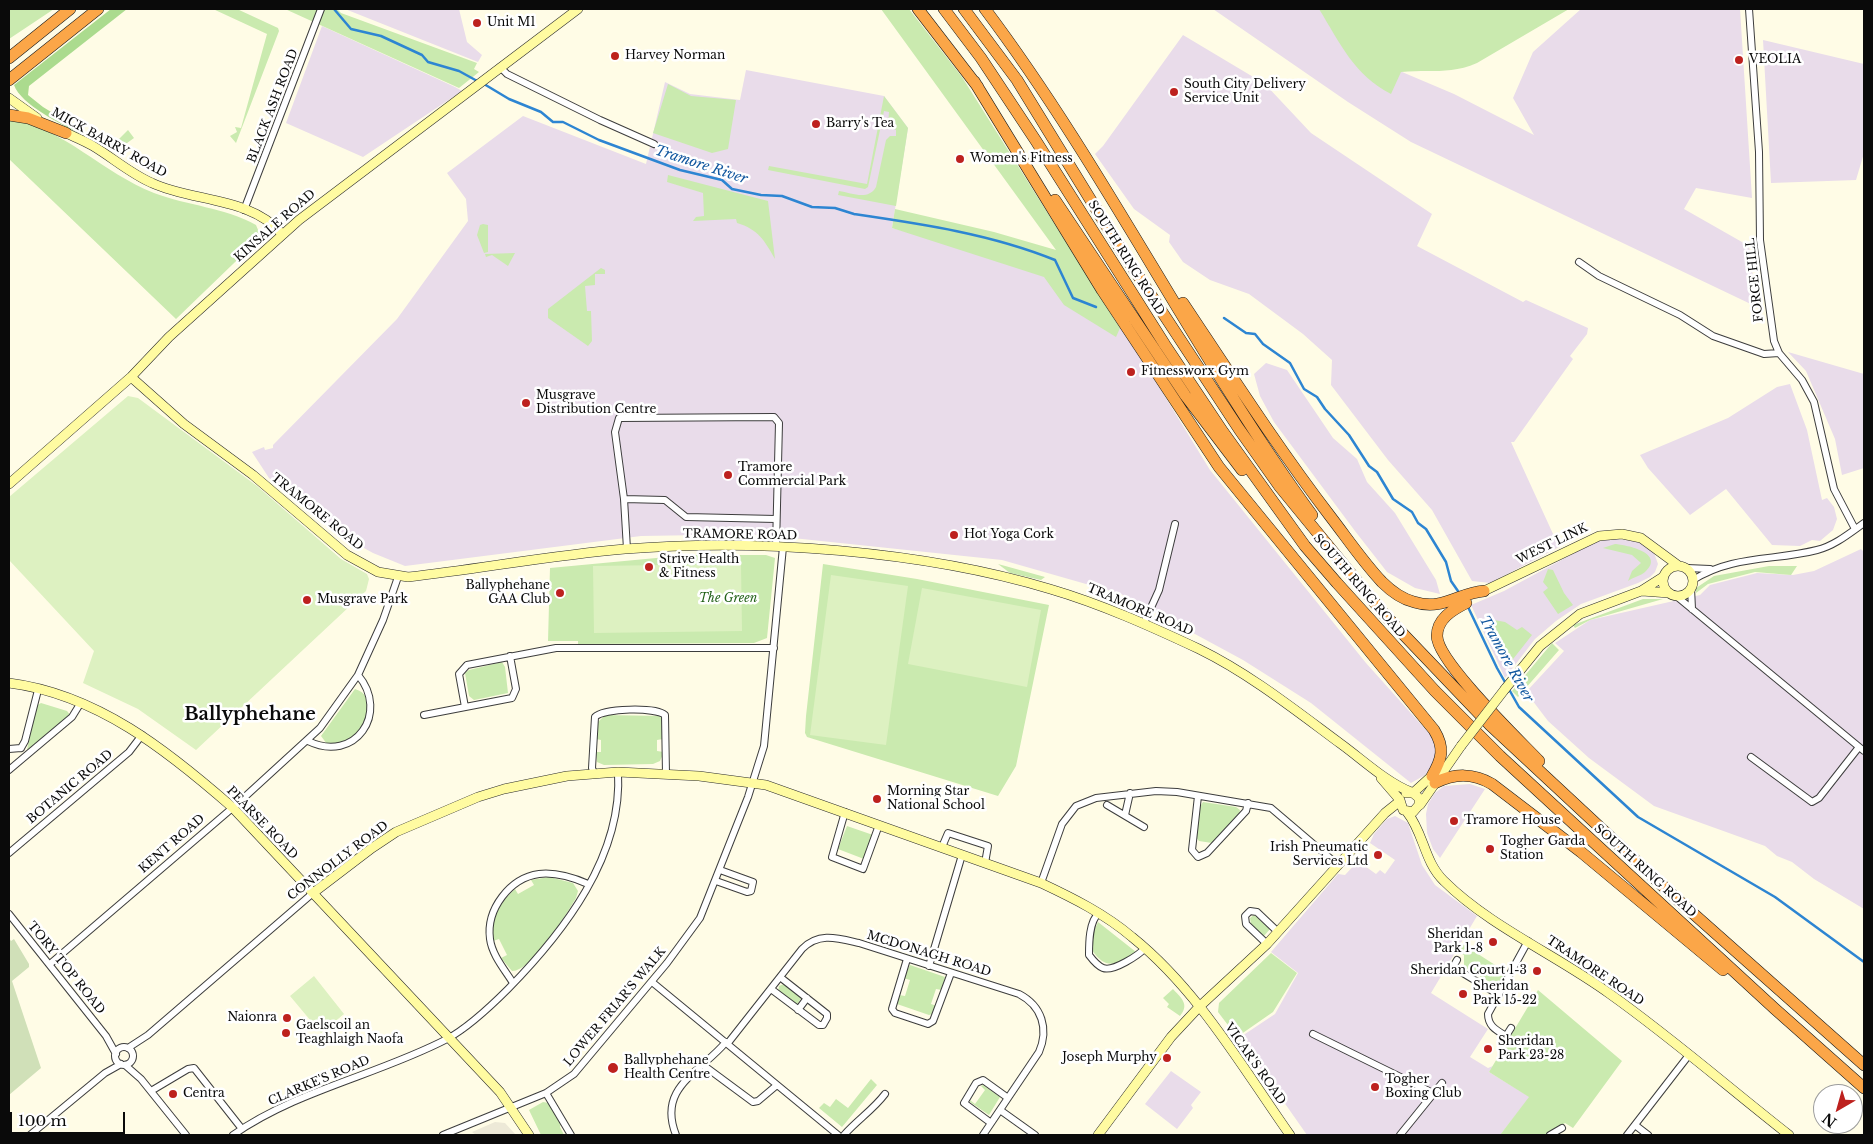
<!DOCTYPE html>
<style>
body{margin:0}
#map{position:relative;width:1873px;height:1144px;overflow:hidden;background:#fffce6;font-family:"Libre Baskerville",serif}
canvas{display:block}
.frame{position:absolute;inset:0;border:10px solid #0a0a0a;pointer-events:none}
.north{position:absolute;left:1813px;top:1084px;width:50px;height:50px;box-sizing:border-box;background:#fff;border:1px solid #9d9d9d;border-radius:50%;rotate:218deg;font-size:14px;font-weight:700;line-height:20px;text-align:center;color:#0a0a0a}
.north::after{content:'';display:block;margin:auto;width:18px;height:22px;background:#bd211e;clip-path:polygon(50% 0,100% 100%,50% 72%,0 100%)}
.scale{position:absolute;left:10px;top:1112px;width:115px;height:22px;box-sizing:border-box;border:2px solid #0a0a0a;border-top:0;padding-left:6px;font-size:15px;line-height:18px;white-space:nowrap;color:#0a0a0a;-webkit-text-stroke:4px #fff;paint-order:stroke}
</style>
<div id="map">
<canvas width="1873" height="1144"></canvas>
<div class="frame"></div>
<div class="north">N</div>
<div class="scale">100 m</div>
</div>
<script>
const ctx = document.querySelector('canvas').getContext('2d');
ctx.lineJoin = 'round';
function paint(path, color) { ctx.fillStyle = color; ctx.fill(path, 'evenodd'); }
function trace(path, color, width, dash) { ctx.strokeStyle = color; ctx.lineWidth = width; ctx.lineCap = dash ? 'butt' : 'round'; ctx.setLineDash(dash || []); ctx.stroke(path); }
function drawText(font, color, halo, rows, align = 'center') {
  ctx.font = font + ' "Libre Baskerville",serif'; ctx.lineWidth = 5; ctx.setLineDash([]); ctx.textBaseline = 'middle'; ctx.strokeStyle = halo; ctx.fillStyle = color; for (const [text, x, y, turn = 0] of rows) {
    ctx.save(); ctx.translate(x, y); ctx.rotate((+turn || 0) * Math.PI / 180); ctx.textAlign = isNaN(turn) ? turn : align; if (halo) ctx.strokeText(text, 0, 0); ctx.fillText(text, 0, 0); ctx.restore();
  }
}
paint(new Path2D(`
 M345 9H459L467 42 482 55 478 62Z
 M1213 9H1331L1395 69 1454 94 1534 135 1513 98 1533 52 1581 9H1740L1752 198 1696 188 1684 209 1749 246 1757 307 1411 142 1348 102Z
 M322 26 455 87 462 91 363 157 286 123Z
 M1183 35 1265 84 1311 133 1432 214 1417 246 1523 302 1526 300 1588 328 1587 334 1570 356 1573 359 1514 442H1511L1559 547 1490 583 1472 581 1432 510 1388 460 1331 385 1332 360 1303 334 1249 294 1210 280 1183 262 1169 242 1170 235 1134 209 1095 154 1103 146Z
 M1763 40 1864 64V153L1856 180 1771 183Z
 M746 70 884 96 908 128 892 228 1089 280 1161 390 1210 470 1366 663 1435 740 1437 752 1434 764 1425 775 1411 783 1311 703 1243 660 1121 594 1002 560 764 535H702L641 536 405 566 373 553 333 531 269 478 252 452 264 447 265 450 273 448V445L397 319 468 221 466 199 447 173 523 116 646 164 665 82 690 94 740 100Z
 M1788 352 1864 374V468L1842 475 1835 439 1806 371Z
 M1266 363 1287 370 1333 438 1357 459 1367 482 1395 513 1436 580 1440 594 1415 588 1387 572 1355 531 1274 422 1260 396 1254 374Z
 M1790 384 1807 430 1822 500 1827 498 1834 507 1837 519 1833 530 1820 541 1812 540 1800 546 1772 545 1726 489 1690 515 1648 468 1640 455 1728 418 1777 387Z
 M1607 538 1641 542 1653 550 1658 564 1655 572 1650 577 1638 583 1581 604 1556 621 1535 639 1505 678 1471 605 1504 591 1591 544Z
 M1861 549 1864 552V909L1814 879 1792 862 1777 856 1765 846 1654 806 1589 758 1548 721 1526 692 1564 651 1555 643 1590 620 1700 595 1710 585 1757 573 1793 575 1814 571Z
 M1470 784 1485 789 1440 858 1433 849 1427 833 1426 814 1428 804 1435 793 1444 786Z
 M1395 816 1408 823 1422 865 1435 885 1477 916 1431 993 1488 1029 1470 1057 1488 1068 1493 1066 1489 1072 1530 1097 1500 1135H1307L1239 1038 1275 1014 1298 973 1271 952 1338 874 1345 875 1358 861 1376 874 1380 870 1385 874 1395 860 1370 843 1374 834 1387 819Z
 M1171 1071 1201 1092 1191 1105 1193 1108 1177 1129 1145 1104Z`), '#e9dcea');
paint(new Path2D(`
 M9 9H54L9 39Z
 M213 9H237L278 28 279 31 236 143 230 136 237 132 235 127 241 128 267 34Z
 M285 9H337L341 13 477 63 474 69 479 72 459 88Z
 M881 9H909L962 77 1120 328 1116 337 1064 305 1044 277 892 228 895 209 994 232 1056 250Z
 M1319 9H1569L1477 63C1449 75 1430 69 1401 72L1391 94C1354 75 1340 43 1319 9Z
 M668 84 691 96 736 100 728 149 712 153 653 133Z
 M884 96 908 128 896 206 838 195 839 191C852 193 868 201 876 187L886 140 890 136H896V130L888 125 889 112 884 111 868 187 865 189 768 170 769 166 867 184Z
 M9 118C65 129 103 173 154 193 188 206 224 207 256 225L261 237 176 319 9 159Z
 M128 130 134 138 116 151 112 146Z
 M668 175 768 201 775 259C765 241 758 229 737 223L736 219 693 221 696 217 704 216 703 193 667 182Z
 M483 224 488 225V252L484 253 477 235 480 225Z
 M515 253 508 266 492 255 486 257 485 254Z
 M601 268 605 270V274H595V285L585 286 587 311H591L592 341 588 346 548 318V309Z
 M1615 544C1627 545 1666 553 1645 572 1641 576 1633 577 1628 581L1632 571 1641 563 1632 555 1603 548Z
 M688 555H766L775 558 767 638 754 643 578 644V641H548L550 568Z
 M823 564 917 579 1049 605 1016 766 998 796 807 737 805 733 806 716Z
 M998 564 1045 577 1041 580 1010 573Z
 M1769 566H1797L1791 575 1755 572 1708 584 1696 593V588L1714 576Z
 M1548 569 1553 570 1564 593 1573 605 1558 614 1543 592 1548 588 1543 582Z
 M1643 599H1663L1590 620 1575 628 1573 625Z
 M1494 620 1505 622 1517 630 1522 627 1532 635 1506 668 1492 642 1495 634 1491 623Z
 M1552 643 1559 650 1518 697 1512 691Z
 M502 662 505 667 508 693 474 700 469 696 465 673 469 670Z
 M355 689C377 695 366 725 354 736 346 743 337 744 327 744L321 736Z
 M41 703 67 711 71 716 27 750 36 706Z
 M605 715 660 716 663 719V739L657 740V751L664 752 660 761 653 764 604 765 597 762 596 752H601V740L596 739 598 722Z
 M1203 802 1236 807 1240 810 1239 815 1212 843 1199 841 1196 837 1199 808Z
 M847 826 873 835 864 859 838 849Z
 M549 877 573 883 578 891 576 898C566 915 531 972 512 971L501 958 507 955 499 939 493 941C490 920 499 903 515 889L518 894 534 885 531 880Z
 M1254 915 1270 929 1264 936 1251 924 1250 918Z
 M1098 922 1136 952V954C1117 963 1107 972 1092 950L1094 931Z
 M1461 943 1506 972 1499 984 1495 985 1464 967V955L1456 951Z
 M1271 953 1297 973 1273 1012 1237 1037 1218 1012 1219 1003Z
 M910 965 945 977 942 990 936 989 931 1004 937 1006 933 1014 929 1015 897 1004 899 995 905 996 910 980 903 978Z
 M784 984 802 997 796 1006 778 992 779 986Z
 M1173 989C1181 998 1190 1004 1180 1016L1167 1007 1169 1004 1163 998Z
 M1538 990 1622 1061 1573 1128 1565 1123 1546 1135H1500L1529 1097 1489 1072Z
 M871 1079 877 1085 842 1127 819 1108 824 1103 830 1107 836 1099 848 1108Z
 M983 1085 1000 1097 989 1115 970 1102V1100L975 1104 985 1090 981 1086Z
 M543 1102 549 1103 561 1123 560 1127 564 1135H541L529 1110Z`), '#caeaaf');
paint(new Path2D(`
 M111 9H127L29 86 28 95 43 107 82 131 80 134C62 124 21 105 14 85Z`), '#abdb8e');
paint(new Path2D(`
 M9 938 11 941 14 939 29 964V967L12 981 41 1068 9 1095Z`), '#d0e0b8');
paint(new Path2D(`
 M128 396 138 398 257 486 341 559 367 574 369 579 366 591 196 750 138 709 83 683 94 651 9 560V497Z
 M741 564 742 631 594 633 593 566Z
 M831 575 908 586 886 745 810 735Z
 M922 588 1041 610 1027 687 908 664Z
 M314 976 344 1014 321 1033 290 996Z`), '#ddf1c1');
paint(new Path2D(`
 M495 1122 505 1123 516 1135H476L472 1132Z`), '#ede9d7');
trace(new Path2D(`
 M334 9 351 29 381 36 422 55 428 62 459 71 479 82
 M484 84 509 99 541 112 553 122H563L599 140 680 170 722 180 732 189 761 195 782 196 812 207 835 208 854 214C922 224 991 234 1055 260L1073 298 1096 307
 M1224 318 1246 333 1255 334 1263 344 1290 363 1304 389 1317 397 1325 409 1349 435 1369 466 1377 472 1393 499 1412 512 1418 523 1426 529 1446 562 1451 581 1460 594
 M1468 607 1497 668 1519 707 1638 817 1775 897 1864 962`), '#2d85d2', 2.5);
const street = new Path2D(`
 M1749 9 1759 152 1760 240 1774 341 1779 353 1802 380 1814 402 1834 489 1855 529
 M500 67 507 74 600 120 654 144
 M244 210 321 9
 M1579 262 1599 276 1680 315 1713 336 1764 354 1779 353
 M624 499 615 432 619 418 774 417 779 423 776 547
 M627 549 624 499 665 500 686 517 776 519
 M1687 568 1710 569
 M1693 580C1732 555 1774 561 1817 550 1834 546 1850 533 1864 523
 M1691 588 1692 609
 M1675 595 1864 751
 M1144 623 1159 590 1175 524
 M465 707 459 674 467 665 556 648H774
 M424 715 512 698 516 689 510 656
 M308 741C355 764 390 713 358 675
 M21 748 25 741 38 690
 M9 749 21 748
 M1751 757 1812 802 1819 798 1859 747
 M9 770 72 717 80 704
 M594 773 592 768 595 717C603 708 656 707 665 715L666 774
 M1198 796 1192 850 1198 857 1207 853 1246 811 1248 803
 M1107 805 1144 827
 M845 812 832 857 863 869 879 825
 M1125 815 1130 793
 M942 847 948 833 988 846 985 863
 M9 853 129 752 142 735
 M716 881 747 892 751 891 753 882 720 870
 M1041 883 1062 824 1076 806 1096 798 1156 791 1177 792 1271 808 1338 865
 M1099 913C1089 921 1089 943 1089 955 1092 959 1098 966 1103 968 1113 972 1139 955 1145 948
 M9 914 106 1036 116 1054
 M1267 944 1246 924 1245 916 1250 911 1257 912 1278 932
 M907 959 892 1009 895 1013 928 1024 933 1021 951 973
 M1457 960 1453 967 1499 995
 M50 964 237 804 320 728 358 675 383 620 398 577
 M929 966 962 855
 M652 982 838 1135
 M513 983C505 970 492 955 490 939 486 909 510 878 539 874 556 872 572 877 588 884
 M771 989 819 1025H823L827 1018V1014L780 977
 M798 1010 807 998
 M1511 1028 1506 1036C1496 1030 1488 1026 1488 1014L1528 941
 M1313 1034 1433 1093
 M728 1043 802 949C819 932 837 938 859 943L1019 994C1042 1006 1049 1029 1039 1052L983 1135
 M115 1056a9 9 0 1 1 18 0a9 9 0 1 1-18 0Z
 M128 1048 148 1035 313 893
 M125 1065 141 1079 186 1135
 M703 1065 753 1102 758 1101 777 1085
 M151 1091 188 1069 194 1068 242 1129
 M546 1093 571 1135
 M1000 1110 1035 1135
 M991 1123 964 1103 976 1083 983 1080 1008 1098
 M1635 1125 1648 1135
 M30 1135 105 1073 121 1064
 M233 1135C297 1090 378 1075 447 1039 469 1027 490 1007 508 989 564 932 623 856 618 772
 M443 1135 546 1093 574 1074 667 963 700 918 748 797 764 746 783 547
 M676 1135C657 1087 700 1073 726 1042
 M844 1135C857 1120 873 1110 885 1094
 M1400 1135 1442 1083
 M1550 1135 1562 1128
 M1627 1135 1689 1055`);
const secondary = new Path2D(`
 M9 98 37 118
 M62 131C72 136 83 140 93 146 113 158 131 174 152 183 193 202 251 197 282 234
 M131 377 184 424 253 475 347 555 378 572 408 577C480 569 552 555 625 549 757 538 924 551 1050 589 1101 604 1150 626 1199 649 1250 674 1295 710 1341 744 1363 760 1386 782 1411 792
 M9 484 131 377 169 337 299 220 578 9
 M1663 581a15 15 0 1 1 30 0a15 15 0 1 1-30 0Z
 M1484 591 1599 536 1622 534 1641 538 1679 566
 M1642 591 1669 593
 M9 683C97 694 168 751 232 807L500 1092 529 1135
 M1505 689 1540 646 1580 614 1641 591 1663 577
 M1381 778 1400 800 1403 810 1413 812 1419 805V798L1413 793H1406
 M1413 793 1435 773
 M1420 805 1461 746
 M1407 812C1424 833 1424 862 1444 881 1489 926 1558 956 1610 994 1672 1038 1729 1088 1789 1135
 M313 893 372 848 396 832 478 797 504 789 567 776 618 772 699 776 766 785 1041 883C1073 898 1105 914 1132 937 1198 990 1242 1067 1290 1135
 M1098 1135 1171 1037 1199 1007 1267 944 1385 813 1400 801`);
const highway = new Path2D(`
 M918 9 978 87
 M944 9 981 58 1036 141 1165 345 1223 432 1305 546 1337 583 1435 691 1500 756 1775 1009 1864 1088
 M964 9 1017 80 1122 251 1239 429 1280 487 1384 614 1490 725 1678 900 1864 1065
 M985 9C1106 170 1194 353 1312 515
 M9 58 70 9
 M9 80 98 9
 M974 81 1102 290 1219 467 1434 730C1445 748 1442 759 1432 776
 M9 115 28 118 66 133
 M1055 200 1185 395 1242 470
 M1183 303C1231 375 1278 448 1330 516 1347 538 1363 562 1382 582 1391 591 1402 599 1414 602 1443 611 1458 593 1484 591
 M1466 603C1452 610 1437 619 1437 636 1437 661 1518 739 1539 761
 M1435 783C1454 773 1474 773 1492 784L1581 852 1723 970`);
trace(street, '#3d3d3d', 8);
trace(secondary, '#2c2c2c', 10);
trace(highway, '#1b1b1b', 12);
trace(street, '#fff', 6);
trace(secondary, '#fffba1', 9);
trace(highway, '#fba648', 11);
const secondaryBridge = new Path2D(`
 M1461 746 1505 689`);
trace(secondaryBridge, '#2c2c2c', 10, []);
trace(secondaryBridge, '#fffba1', 9);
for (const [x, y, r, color] of [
 [477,23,5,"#bd211e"],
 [615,56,5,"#bd211e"],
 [1739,60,5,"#bd211e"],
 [1174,92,5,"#bd211e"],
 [816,124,5,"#bd211e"],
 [960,159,5,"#bd211e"],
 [1131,372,5,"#bd211e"],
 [526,403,5,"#bd211e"],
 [728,475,5,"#bd211e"],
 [954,535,5,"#bd211e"],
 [649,567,5,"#bd211e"],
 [560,593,5,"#bd211e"],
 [307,600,5,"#bd211e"],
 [877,799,5,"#bd211e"],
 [1454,821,5,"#bd211e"],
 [1490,849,5,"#bd211e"],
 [1378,855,5,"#bd211e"],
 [1493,942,5,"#bd211e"],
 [1537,971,5,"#bd211e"],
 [1463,994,5,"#bd211e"],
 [287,1018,5,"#bd211e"],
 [286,1033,5,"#bd211e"],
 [1488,1049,5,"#bd211e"],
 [1167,1058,5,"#bd211e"],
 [613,1068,6,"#bd211e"],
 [1375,1087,5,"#bd211e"],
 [173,1094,5,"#bd211e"]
]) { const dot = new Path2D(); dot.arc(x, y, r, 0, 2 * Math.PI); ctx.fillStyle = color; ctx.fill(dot); trace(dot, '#fff', 2); }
drawText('12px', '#0a0a0a', '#fff', [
 ["Unit M1",487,23],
 ["Harvey Norman",625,56],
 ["VEOLIA",1749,60],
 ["South City Delivery",1184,85],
 ["Service Unit",1184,99],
 ["Barry's Tea",826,124],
 ["Women's Fitness",970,159],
 ["Fitnessworx Gym",1141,372],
 ["Musgrave",536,396],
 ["Distribution Centre",536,410],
 ["Tramore",738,468],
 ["Commercial Park",738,482],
 ["Hot Yoga Cork",964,535],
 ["Strive Health",659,560],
 ["& Fitness",659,574],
 ["Ballyphehane",550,586,"right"],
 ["GAA Club",550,600,"right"],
 ["Musgrave Park",317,600],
 ["Morning Star",887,792],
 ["National School",887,806],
 ["Tramore House",1464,821],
 ["Togher Garda",1500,842],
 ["Station",1500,856],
 ["Irish Pneumatic",1368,848,"right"],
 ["Services Ltd",1368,862,"right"],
 ["Sheridan",1483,935,"right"],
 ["Park 1-8",1483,949,"right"],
 ["Sheridan Court 1-3",1527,971,"right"],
 ["Sheridan",1473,987],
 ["Park 15-22",1473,1001],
 ["Naionra",277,1018,"right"],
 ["Gaelscoil an",296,1026],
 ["Teaghlaigh Naofa",296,1040],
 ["Sheridan",1498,1042],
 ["Park 23-28",1498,1056],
 ["Joseph Murphy",1157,1058,"right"],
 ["Ballyphehane",624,1061],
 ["Health Centre",624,1075],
 ["Togher",1385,1080],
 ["Boxing Club",1385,1094],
 ["Centra",183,1094]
], 'left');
drawText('12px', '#0a0a0a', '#fff', [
 ["BLACK ASH ROAD",273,106,-69],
 ["MICK BARRY ROAD",109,143,29],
 ["KINSALE ROAD",275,226,-41],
 ["SOUTH RING ROAD",1126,258,58],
 ["FORGE HILL",1755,280,-96],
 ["TRAMORE ROAD",317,512,39],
 ["TRAMORE ROAD",740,535,1],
 ["WEST LINK",1552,544,-26],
 ["SOUTH RING ROAD",1359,586,49],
 ["TRAMORE ROAD",1140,610,23],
 ["BOTANIC ROAD",70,787,-40],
 ["PEARSE ROAD",262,823,46],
 ["KENT ROAD",172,844,-41],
 ["CONNOLLY ROAD",338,861,-37],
 ["SOUTH RING ROAD",1645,871,42],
 ["MCDONAGH ROAD",929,954,17],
 ["TORY TOP ROAD",66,968,51],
 ["TRAMORE ROAD",1595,971,34],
 ["LOWER FRIAR'S WALK",615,1007,-50],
 ["VICAR'S ROAD",1255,1064,55],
 ["CLARKE'S ROAD",319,1081,-23]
]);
drawText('italic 12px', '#236219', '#fff', [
 ["The Green",728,599]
]);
drawText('italic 14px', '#10569e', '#fff', [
 ["Tramore River",701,165,18],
 ["Tramore River",1506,659,61]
]);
drawText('bold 18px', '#0a0a0a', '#fff', [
 ["Ballyphehane",250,715]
]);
</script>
